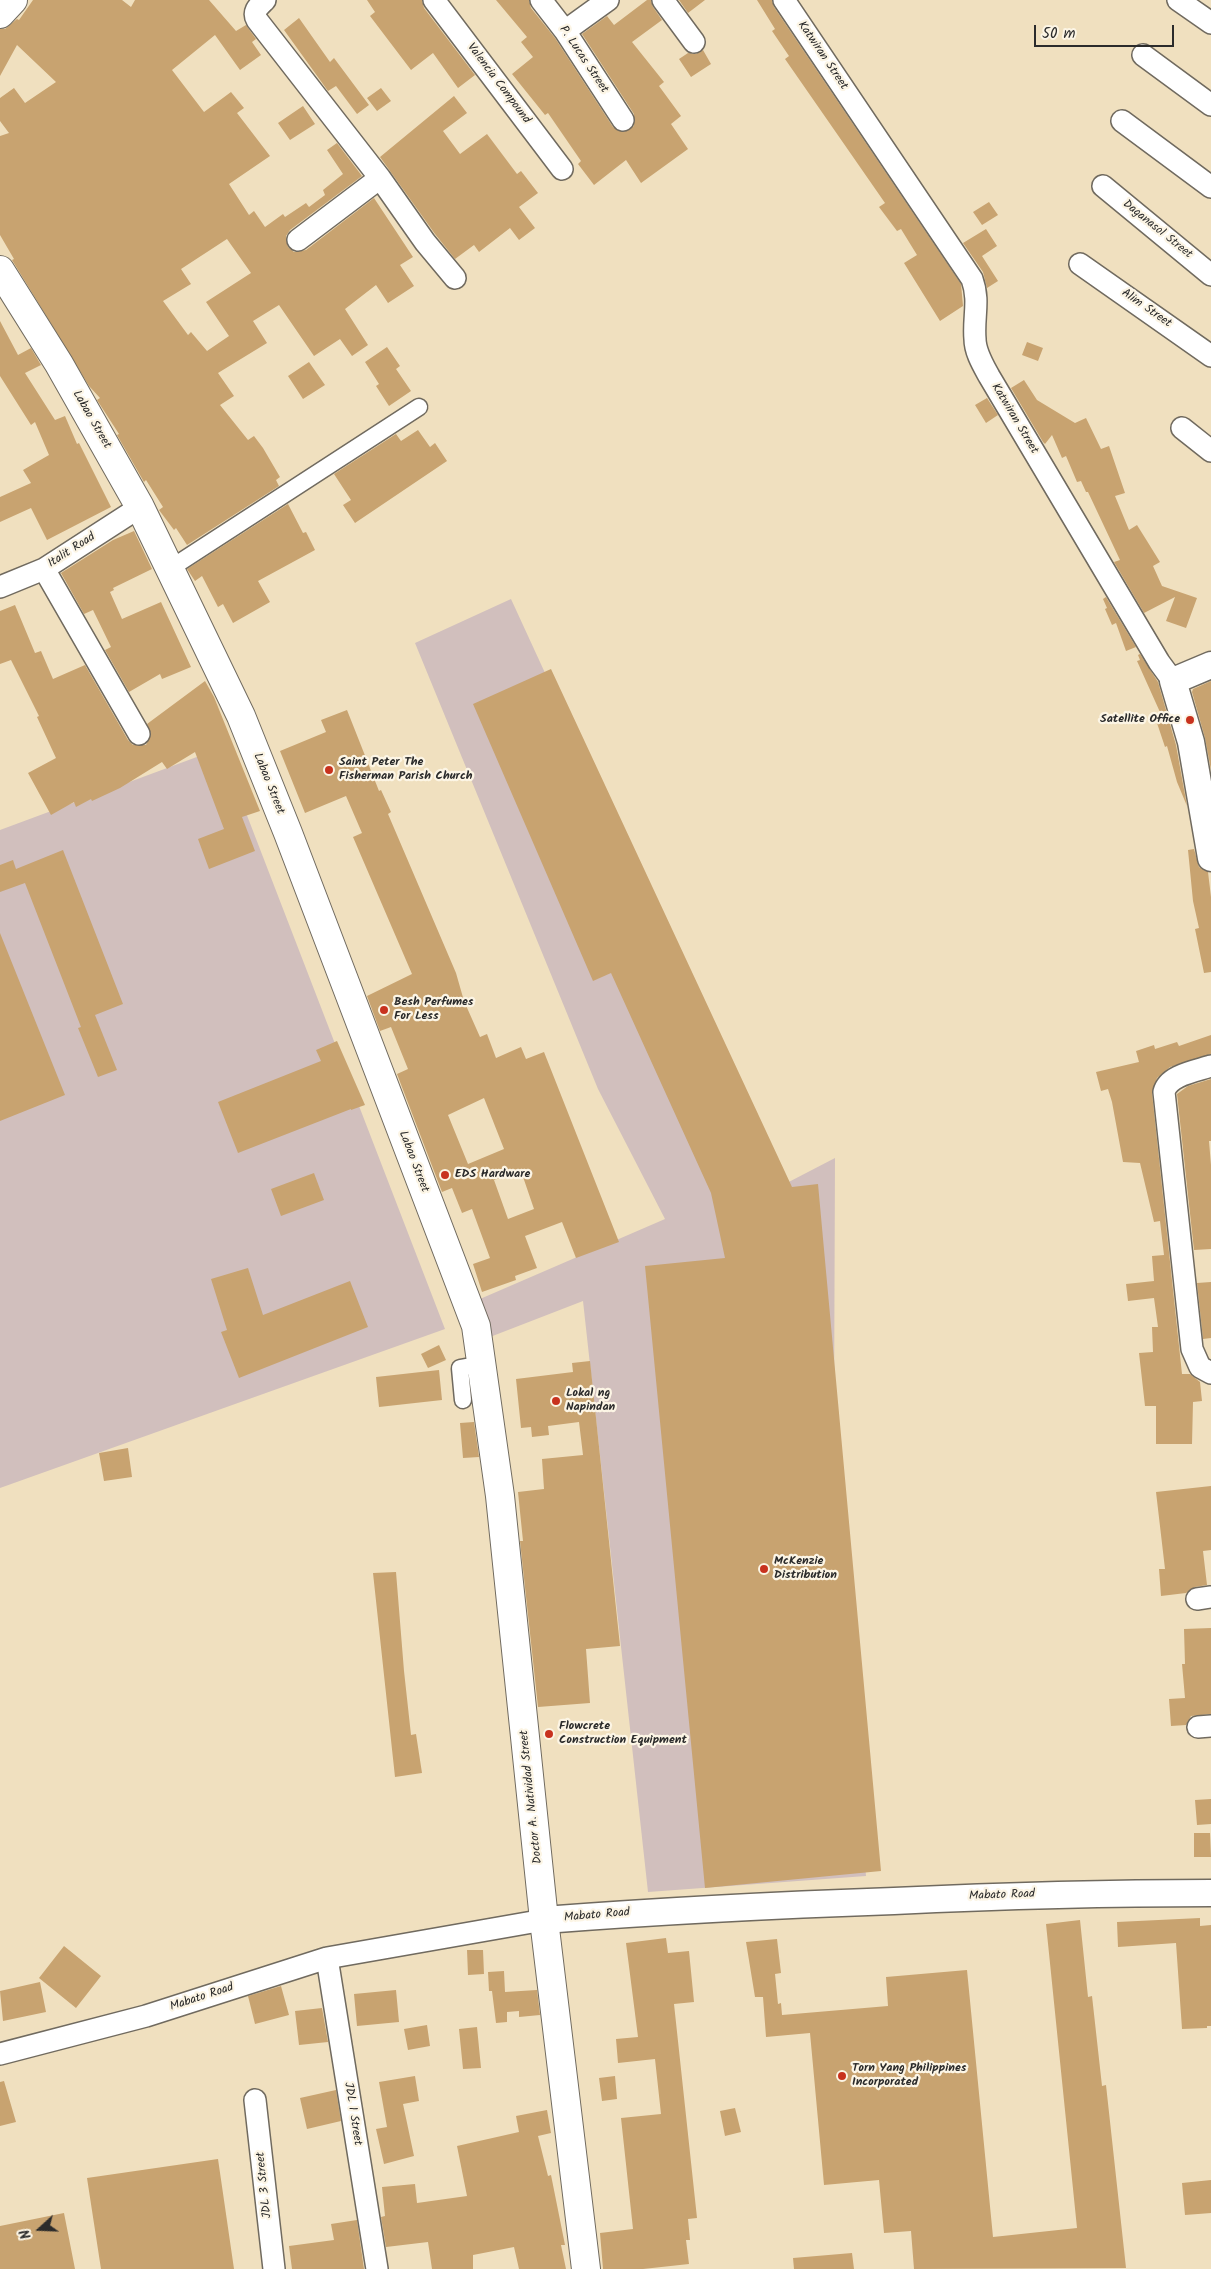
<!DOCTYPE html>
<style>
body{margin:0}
#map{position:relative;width:1211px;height:2269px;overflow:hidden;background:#f0e0bf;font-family:Kalam,sans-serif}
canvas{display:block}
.north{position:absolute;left:15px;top:2204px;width:50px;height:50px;-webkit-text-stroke:4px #fcf5e5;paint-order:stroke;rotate:250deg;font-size:14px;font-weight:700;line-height:20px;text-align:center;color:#2b2b2b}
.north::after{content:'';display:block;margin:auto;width:18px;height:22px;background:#2b2b2b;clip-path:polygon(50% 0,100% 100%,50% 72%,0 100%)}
.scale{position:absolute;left:1034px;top:25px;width:140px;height:22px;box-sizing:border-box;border:2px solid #2b2b2b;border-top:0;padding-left:6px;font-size:15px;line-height:18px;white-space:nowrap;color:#2b2b2b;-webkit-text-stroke:4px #fcf5e5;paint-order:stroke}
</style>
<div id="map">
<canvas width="1211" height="2269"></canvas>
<div class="north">N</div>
<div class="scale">50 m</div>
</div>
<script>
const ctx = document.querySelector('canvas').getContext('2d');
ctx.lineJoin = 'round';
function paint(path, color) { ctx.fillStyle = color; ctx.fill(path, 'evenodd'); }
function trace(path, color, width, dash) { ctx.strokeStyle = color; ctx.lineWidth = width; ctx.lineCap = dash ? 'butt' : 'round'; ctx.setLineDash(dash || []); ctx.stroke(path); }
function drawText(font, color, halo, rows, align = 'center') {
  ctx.font = font + ' Kalam,sans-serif'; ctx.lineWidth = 4.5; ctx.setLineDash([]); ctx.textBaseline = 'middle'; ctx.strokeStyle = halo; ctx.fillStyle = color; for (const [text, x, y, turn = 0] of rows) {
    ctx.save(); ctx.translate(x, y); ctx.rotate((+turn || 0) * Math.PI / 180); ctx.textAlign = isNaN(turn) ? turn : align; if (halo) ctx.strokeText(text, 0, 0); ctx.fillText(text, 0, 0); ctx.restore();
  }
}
paint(new Path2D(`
 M511 599 781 1186 835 1158 834 1417 866 1876 648 1892 583 1301 490 1337 480 1299 665 1219 598 1089 415 643Z
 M221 748 445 1329 0 1488V830Z`), '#d1bfbd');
paint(new Path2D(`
 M33 0H122L131 7 135 0H209L236 31 246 25 256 39 252 42 261 55 240 70 215 35 172 70 204 112 231 92 244 108 237 113 270 156 229 184 249 215 254 211 265 227 283 214 285 217 306 203 309 207 325 195 323 190 343 174 327 150 337 143 362 176 290 230 286 236 288 247 294 252 306 250 374 198 413 257 400 265 414 286 388 303 376 285 345 309 368 345 352 356 340 339 314 356 279 305 253 321 267 343 218 373 234 396 220 405 248 440 254 436 263 448 280 477 276 480 279 486 187 545 176 528 174 530 159 510 163 507 146 480 144 482 117 435 119 434 97 400 100 398 89 386 12 260 14 259 0 235V136L9 133 0 121V98L14 88 25 103 56 82 17 45 0 76V29H5L17 19 19 20ZM227 239 251 273 206 302 229 336 207 351 191 332 188 335 163 301 191 284 181 269Z
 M367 0H422L424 8 475 75 458 88 433 53 411 70 370 16 375 12Z
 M496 0H529L531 8 555 38 613 127 623 132 634 126V114L582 34 607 16 614 25 647 0H651L653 7 662 20 632 42 664 82 659 86 681 116 671 124 688 149 641 183 626 160 594 185 578 164 581 161 548 113 545 115 512 74 533 57 521 42 527 37Z
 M679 0H705L688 13Z
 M757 0H772L774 7 961 284 963 306 940 321 904 263 917 255 901 229 897 231 879 207 885 203 785 59 789 56 772 31 775 29Z
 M299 18 330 62 334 58 369 105 357 114 336 86 328 91 284 30Z
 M703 50 711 64 691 77 679 59 688 53 696 54Z
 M381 88 391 101 377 111 367 98Z
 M454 96 467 113 443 131 460 154 487 134 517 174 521 171 538 193 519 207 535 228 519 240 510 228 479 252 474 245 455 259 435 234 380 157Z
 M303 106 315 124 290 140 278 123Z
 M989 202 998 215 982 225 973 212Z
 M986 229 997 246 982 256 998 281 987 288 983 272 963 243Z
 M0 321 18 355 31 348 41 365 25 373 55 420 65 416 77 444 79 443 111 507 47 540 31 508 0 522V497L31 483 23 470 49 455 35 422 31 425 0 376Z
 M1027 342 1043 348 1038 361 1022 355Z
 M387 347 400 366 396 369 411 391 389 406 376 386 379 384 365 362Z
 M309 362 325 385 303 399 288 376Z
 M1024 380 1037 400 1075 423 1086 418 1101 449 1109 446 1125 493 1115 496 1129 530 1137 525 1147 541 1160 562 1153 566 1162 586 1197 598 1186 628 1166 621 1175 597 1144 613 1114 562 1120 560 1088 492H1086L1081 481 1077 482 1066 456 1062 458 1052 435 1045 444 1043 442 1011 388Z
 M987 398 998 415 986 423 975 405Z
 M418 430 430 447 435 443 447 461 355 523 343 505 351 500 334 474 396 434 401 441Z
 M288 504 303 533 306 532 315 550 258 581 270 602 233 623 223 604 218 607 202 576 195 581 187 569Z
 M134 531 152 569 113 588 114 590 110 592 122 619 161 602 191 667 162 679 160 674 129 692 105 650 111 647 93 610 84 614 61 573 113 540Z
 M1106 597 1136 647 1126 651 1116 623 1112 625 1105 609 1107 608 1103 599Z
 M15 605 35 653 41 651 53 679 85 665 128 740 133 745H146L151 734 147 724 205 681 214 697 260 811 242 817 255 851 209 869 198 839 224 829 195 752 167 769 162 762 120 788 92 801 91 799 76 807 74 802 51 815 28 773 56 758 37 717 39 716 11 660 0 664V611Z
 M1140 654 1158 682 1176 745 1187 806 1177 782 1167 746 1165 747 1157 723 1164 721 1137 661 1140 660 1138 655Z
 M551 669 792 1187 818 1184 881 1871 705 1888 645 1266 725 1258 711 1193 611 973 593 981 473 704Z
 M1211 681V770L1205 738 1192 692 1193 689Z
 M347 710 379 791 381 790 391 812 388 814 456 973 464 1001 480 1037 487 1034 496 1058 521 1047 526 1059 544 1052 619 1242 576 1258 562 1222 525 1236 537 1268 515 1276 516 1280 482 1292 473 1264 490 1258 472 1209 462 1213 452 1188 442 1192 397 1074 408 1069 391 1027 380 1031 367 996 412 974 353 837 362 833 346 796 305 813 280 751 326 732 321 720ZM484 1098 504 1149 468 1164 448 1115ZM521 1171 534 1209 508 1219 494 1180Z
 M1194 849 1199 867 1208 872 1211 897V972L1204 973 1195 929 1199 928 1193 901 1188 850Z
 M63 850 123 1004 95 1015 117 1070 98 1077 78 1028 81 1027 25 883 0 892V865L13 860 16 869Z
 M0 933 65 1095 0 1121Z
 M1211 1035V1054L1170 1067 1157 1078 1152 1093 1182 1374H1190L1200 1382 1202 1401 1193 1402 1192 1444H1156V1406H1145L1139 1353 1153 1352 1152 1327H1158L1154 1298 1128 1301 1126 1284 1154 1281 1152 1256 1164 1255 1160 1221 1154 1222 1140 1163 1123 1162 1112 1102 1108 1089 1101 1091 1096 1072 1139 1062 1136 1051 1154 1045 1155 1049 1177 1042 1179 1046Z
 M337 1041 365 1105 351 1110V1109L238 1153 218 1102 321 1061 316 1050Z
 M1211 1079V1141H1209L1211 1165V1249L1194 1250 1177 1094 1188 1086Z
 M314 1173 324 1200 281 1216 271 1189Z
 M248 1268 263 1315 350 1281 368 1327 239 1378 221 1332 227 1330 211 1279Z
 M1211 1282V1338L1203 1339 1197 1283Z
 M439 1345 446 1360 428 1368 421 1354Z
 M590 1361 620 1646 586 1649 590 1703 538 1707 520 1541H523L518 1492 544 1489 542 1459 583 1455 579 1422 548 1426 549 1435 532 1437 531 1427 521 1428 516 1379 573 1372 572 1363Z
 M439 1370 442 1400 379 1407 376 1377Z
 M474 1422 479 1457 463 1458 460 1423Z
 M128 1448 132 1477 104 1481 99 1453Z
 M1211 1486V1550L1203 1551 1207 1585 1195 1587 1186 1593 1161 1596 1159 1569H1165L1156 1492Z
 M396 1572 404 1671 411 1735 416 1734 422 1773 395 1777 373 1573Z
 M1211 1628V1714L1191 1716 1186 1725 1171 1726 1169 1699 1185 1698 1182 1664H1185L1184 1629Z
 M1211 1799V1824L1197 1825 1195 1800Z
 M1194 1833H1210L1211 1857H1194Z
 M1200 1918V1926L1211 1925V2026H1207V2028L1182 2029 1176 1943 1118 1947 1117 1922Z
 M1080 1920 1088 1997 1092 1996 1102 2086 1106 2085 1126 2268 914 2269 911 2231 884 2233 879 2180 824 2185 810 2033 766 2037 763 1997H755L746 1942 777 1939 781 1973 775 1974 778 2004 781 2003 782 2015 888 2006 886 1977 967 1970 993 2237 1077 2228 1046 1924Z
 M666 1938 668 1953 689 1951 694 2002 674 2004 697 2218 688 2219 690 2240H686L689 2264 643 2269H603L600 2233 633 2229 621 2118 661 2114 655 2059 618 2063 616 2039 638 2037 626 1943Z
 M64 1946 101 1976 76 2008 39 1978Z
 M467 1950H483L484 1974 468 1975Z
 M504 1971 505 1992 537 1990 540 2015 519 2017V2011L507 2012V2022L496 2023 492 1991H489L488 1972Z
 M40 1982 46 2012 3 2021 0 1991Z
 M281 1986 289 2015 255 2024 248 1996Z
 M396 1990 399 2022 357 2026 354 1994Z
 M322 2008 328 2042 299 2045 295 2011Z
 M427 2025 430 2046 408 2050 404 2029Z
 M477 2027 481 2068 463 2069 459 2029Z
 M415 2076 419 2101 403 2104 414 2156 384 2164 376 2129 387 2127 379 2082Z
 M615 2076 617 2099 602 2101 599 2078Z
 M4 2081 16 2122 0 2126V2082Z
 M336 2090 341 2121 307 2129 300 2098Z
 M735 2108 741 2132 725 2136 720 2111Z
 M547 2110 551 2133 538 2136 548 2176 551 2175 565 2245H561L566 2269H519L514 2247 473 2255V2269H432L428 2242 386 2247 381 2217 385 2216 382 2187 415 2184 417 2203 467 2196 457 2146 519 2132 516 2116Z
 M218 2159 234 2269H101L87 2178Z
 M1211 2180V2213L1185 2215 1182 2183Z
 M64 2213 75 2269H0V2226Z
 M357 2220 364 2269H292L289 2246 334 2240 331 2224Z
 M852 2253 854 2269H794L793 2258Z`), '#c8a370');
const pedestrian = new Path2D(`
 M171 568 419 407
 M463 1400 460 1368 482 1364`);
const minor = new Path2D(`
 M265 0C259 6 252 11 257 20L380 178 425 242 455 278
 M434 0 562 169
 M541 0 565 31 623 120
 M663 0 694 42
 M784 0 972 279C980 301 973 317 975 339 975 352 983 365 989 376L1159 662 1173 681
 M1178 0 1211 23
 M565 31 608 0
 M1143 55 1211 105
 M1122 121 1211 187
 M1103 186 1211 275
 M298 240 380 178
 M1080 264 1211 356
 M1182 428 1211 451
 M44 569 139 734
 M0 587 44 569 140 507
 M1211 1066C1196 1071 1168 1075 1164 1092L1192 1349 1200 1367 1211 1373
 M1197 1599 1211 1597
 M1198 1727 1211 1726
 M327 1958 377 2269
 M0 2054 146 2016 327 1958 544 1920
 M255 2100 274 2269`);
const tertiary = new Path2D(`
 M1211 665 1173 681 1191 742 1211 858
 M544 1920C661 1911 777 1905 894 1901 1000 1896 1105 1893 1211 1893`);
const secondary = new Path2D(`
 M0 14 13 0
 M0 270 59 364 140 507 241 716 288 833 476 1326 500 1496 544 1920 586 2269`);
trace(pedestrian, '#706a5f', 19);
trace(minor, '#706a5f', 24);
trace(tertiary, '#706a5f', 29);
trace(secondary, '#706a5f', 30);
trace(pedestrian, '#fff', 16);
trace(minor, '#fff', 21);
trace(tertiary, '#fff', 26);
trace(secondary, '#fff', 28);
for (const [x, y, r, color] of [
 [1190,720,5,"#c8321e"],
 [329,770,5,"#c8321e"],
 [384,1010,5,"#c8321e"],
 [445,1175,5,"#c8321e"],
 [556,1401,5,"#c8321e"],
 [764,1569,5,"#c8321e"],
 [549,1734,5,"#c8321e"],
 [842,2076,5,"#c8321e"]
]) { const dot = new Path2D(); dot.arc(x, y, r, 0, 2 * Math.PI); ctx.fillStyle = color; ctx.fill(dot); trace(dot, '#fcf5e5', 2); }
drawText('12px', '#2b2b2b', '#fcf5e5', [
 ["Katwiran Street",822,56,56],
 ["P. Lucas Street",583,60,56],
 ["Valencia Compound",498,84,53],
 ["Daganasol Street",1157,230,39],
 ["Alim Street",1146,309,35],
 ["Katwiran Street",1014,419,59],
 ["Labao Street",91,420,60],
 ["Italit Road",72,551,-33],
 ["Labao Street",268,784,68],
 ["Labao Street",413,1162,69],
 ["Doctor A. Natividad Street",532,1797,-96],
 ["Mabato Road",1002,1896,-2],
 ["Mabato Road",597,1916,-5],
 ["Mabato Road",202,1998,-18],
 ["JDL 1 Street",352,2114,81],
 ["JDL 3 Street",265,2185,-96]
]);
drawText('bold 12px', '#2b2b2b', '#fcf5e5', [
 ["Satellite Office",1180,720,"right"],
 ["Saint Peter The",339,763],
 ["Fisherman Parish Church",339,777],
 ["Besh Perfumes",394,1003],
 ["For Less",394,1017],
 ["EDS Hardware",455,1175],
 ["Lokal ng",566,1394],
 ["Napindan",566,1408],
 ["McKenzie",774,1562],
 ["Distribution",774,1576],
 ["Flowcrete",559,1727],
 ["Construction Equipment",559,1741],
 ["Torn Yang Philippines",852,2069],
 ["Incorporated",852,2083]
], 'left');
</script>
